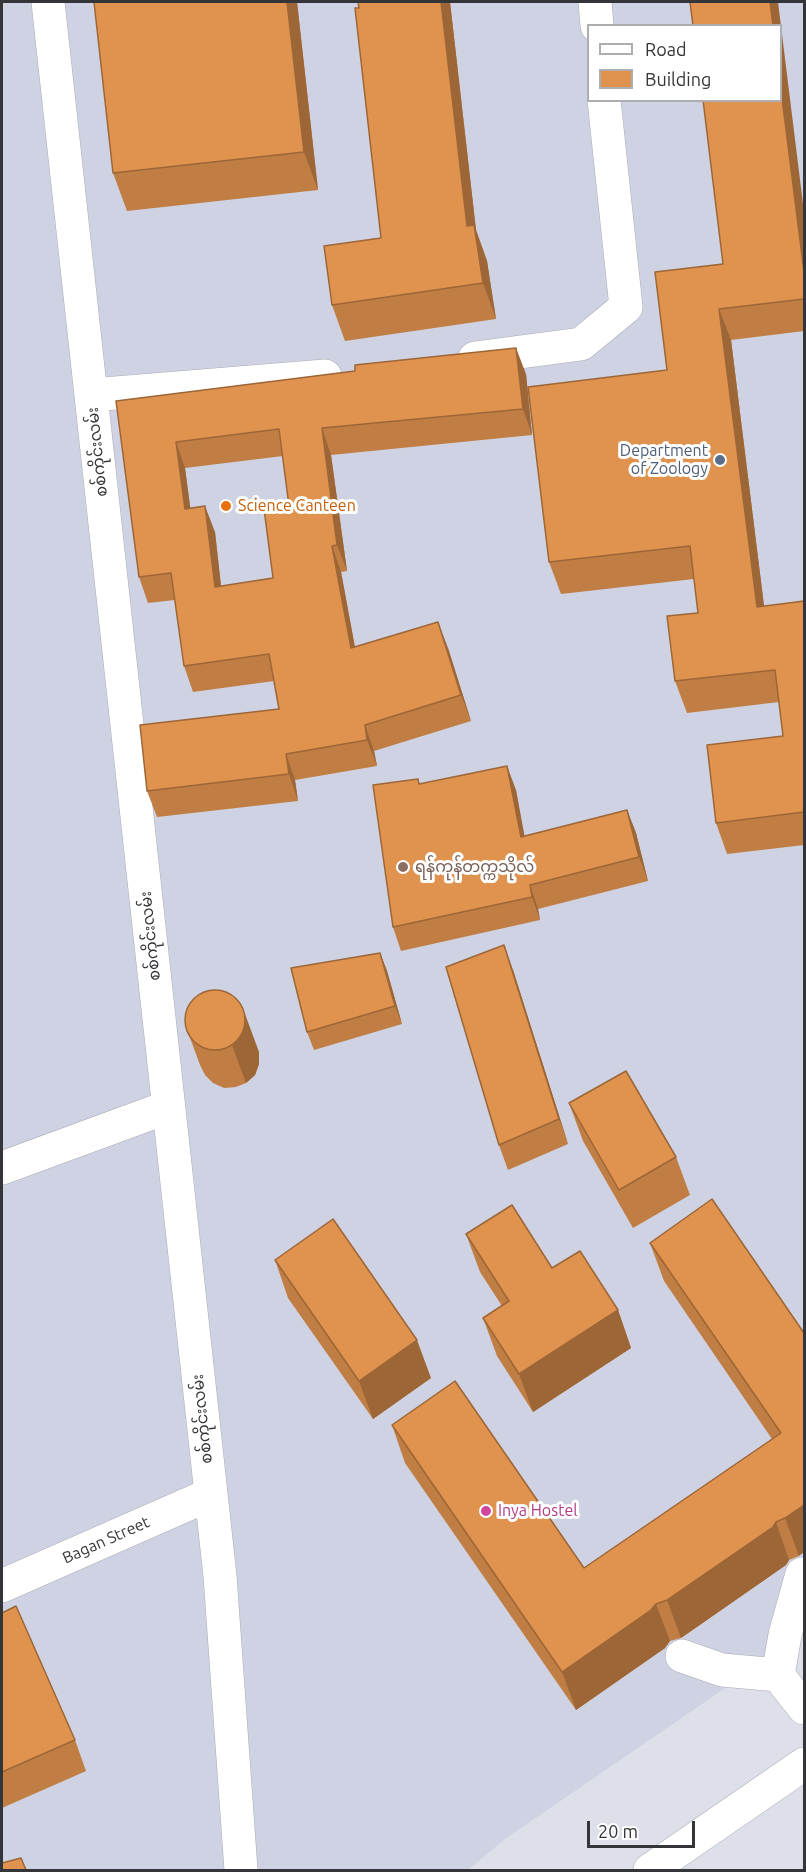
<!DOCTYPE html>
<meta charset="utf-8">
<style>
body{margin:0}
#map{position:relative;width:806px;height:1872px;overflow:hidden;background:#dddfe9;font-family:Ubuntu,sans-serif}
canvas{display:block}
.frame{position:absolute;inset:0;border:3px solid #343539;pointer-events:none}
.legend{position:absolute;left:587px;top:24px;width:195px;height:78px;box-sizing:border-box;background:#fff;border:2px solid #aeaeb0;margin:0;padding:8px 10px;list-style:none;font-size:18px;color:#343539}
.legend li{display:flex;align-items:center;gap:12px;height:30px}
.legend b{width:30px;border:2px solid #aeaeb0}
.scale{position:absolute;left:587px;top:1821px;width:108px;height:27px;box-sizing:border-box;border:3px solid #343539;border-top:0;padding-left:8px;font-size:18px;line-height:21px;white-space:nowrap;color:#343539;-webkit-text-stroke:4px #fff;paint-order:stroke}
</style>
<div id="map">
<canvas width="806" height="1872"></canvas>
<div class="frame"></div>
<ul class="legend">
<li><b style="height:8px;background:#fff"></b>Road</li>
<li><b style="height:16px;background:#e0924f"></b>Building</li>
</ul>
<div class="scale">20 m</div>
</div>
<script>
const ctx = document.querySelector('canvas').getContext('2d');
ctx.lineJoin = 'round';
function paint(path, color) { ctx.fillStyle = color; ctx.fill(path, 'evenodd'); }
function trace(path, color, width, dash) { ctx.strokeStyle = color; ctx.lineWidth = width; ctx.lineCap = dash ? 'butt' : 'round'; ctx.setLineDash(dash || []); ctx.stroke(path); }
function drawText(font, color, halo, rows, align = 'center') {
  ctx.font = font + ' Ubuntu,"Noto Sans Myanmar",sans-serif'; ctx.lineWidth = 6; ctx.setLineDash([]); ctx.textBaseline = 'middle'; ctx.strokeStyle = halo; ctx.fillStyle = color; for (const [text, x, y, turn = 0] of rows) {
    ctx.save(); ctx.translate(x, y); ctx.rotate((+turn || 0) * Math.PI / 180); ctx.textAlign = isNaN(turn) ? turn : align; if (halo) ctx.strokeText(text, 0, 0); ctx.fillText(text, 0, 0); ctx.restore();
  }
}
paint(new Path2D(`
 M2 2H804V1634L505 1839 468 1870H2ZM588 26H780V100H588Z`), '#ced2e2');
const minor = new Path2D(`
 M48 2 220 1576 241 1870
 M595 2 597 26
 M475 358 581 344 626 307 604 100
 M91 395 325 376
 M2 1168 168 1107
 M802 1574 785 1635 778 1675 804 1708
 M2 1586 211 1494
 M682 1656 722 1670 778 1675`);
const major = new Path2D(`
 M650 1870 804 1764`);
trace(minor, '#aaacb5', 34);
trace(major, '#aaacb5', 34);
trace(minor, '#fff', 33);
trace(major, '#fff', 33);
paint(new Path2D(`
 M94 2H297L318 190 127 211 113 173Z
 M358 2H450L476 230 487 261 496 319 345 341 332 305 381 238Z
 M804 212V331L731 340 764 606 804 601V845L727 854 716 823 783 736 779 702 687 713 675 681 698 613 694 579 561 594 549 562 667 370 723 264Z
 M355 371 526 374 532 435 331 455 347 571 341 572 355 647 448 648 471 721 374 751 377 766 295 780 298 801 157 817 147 791 279 709 274 681 193 692 184 666 175 600 148 603 139 577 116 401ZM283 456 289 506 273 578 221 586 215 532 190 508 185 468Z
 M420 784 516 790 524 836 627 810 636 833 648 881 538 909 540 920 401 951 393 927Z
 M380 953 387 971 402 1024 314 1050 307 1032Z
 M513 970 568 1144 508 1170 499 1145Z
 M186 1027 259 1052V1064L255 1075 246 1083 236 1087 224 1088 213 1083 205 1075 200 1065Z
 M569 1103 676 1157 690 1195 633 1228 583 1141Z
 M466 1234 552 1268 618 1310 631 1348 533 1412 497 1356 483 1318 502 1306 480 1272Z
 M650 1243 804 1333 799 1556 789 1560 786 1565 681 1638 670 1641 665 1648 576 1710 405 1463 392 1425 584 1568 772 1439 664 1281Z
 M275 1260 431 1378 373 1419 288 1298Z
 M2 1613 75 1740 86 1771 2 1808Z`), '#c17e44');
paint(new Path2D(`
 M287 2H297L318 190 304 152Z
 M441 2H450L476 230 487 261 496 319 483 283 467 226Z
 M770 2H778L804 212V272L780 82V26H773Z
 M719 309 731 340 768 638 757 607Z
 M516 348 526 374 532 435 523 409Z
 M322 428 331 455 347 571 337 545Z
 M176 442 185 468 194 535 185 509Z
 M205 506 215 532 224 613 215 587Z
 M332 546 341 572 360 675 351 648Z
 M438 622 448 648 471 721 461 695Z
 M365 725 374 751 377 766 367 740Z
 M286 754 295 780 298 801 289 774Z
 M507 766 516 790 529 860 521 837Z
 M627 810 636 833 648 881 639 857Z
 M530 885 538 909 540 920 532 897Z
 M504 945 513 970 568 1144 559 1119Z
 M380 953 387 971 402 1024 395 1006Z
 M245 1014 259 1052V1064L255 1075 246 1083 232 1045Z
 M618 1310 631 1348 533 1412 519 1374Z
 M417 1340 431 1378 373 1419 359 1381Z
 M804 1505V1552L799 1556 785 1518Z
 M776 1522 789 1560 786 1565 681 1638 667 1600Z
 M656 1604 670 1641 665 1648 576 1710 562 1672Z`), '#9d6637');
const building = new Path2D(`
 M94 2H287L304 152 113 173Z
 M358 2H441L467 226 474 225 483 283 332 305 324 246 381 238 355 8H359Z
 M690 2H770L773 26H693Z
 M780 82 804 272V299L719 309 757 607 804 601V812L716 823 707 745 783 736 775 670 675 681 667 616 698 613 690 546 549 562 528 387 667 370 655 272 723 264 703 100H780Z
 M516 348 523 409 322 428 337 545 332 546 351 648 438 622 461 695 365 725 367 740 286 754 289 774 147 791 140 725 279 709 269 654 184 666 171 573 139 577 116 401 355 371V365ZM279 429 289 506 264 509 273 578 215 587 205 506 185 509 176 442Z
 M507 766 521 837 627 810 639 857 530 885 532 897 393 927 373 785 418 779 419 784Z
 M504 945 559 1119 499 1145 446 967Z
 M380 953 395 1006 307 1032 291 968Z
 M185 1020a30 30 0 1 1 60 0a30 30 0 1 1-60 0Z
 M626 1071 676 1157 619 1190 569 1103Z
 M712 1199 804 1333V1505L785 1518 776 1522 773 1527 667 1600 656 1604 651 1610 562 1672 392 1425 455 1381 584 1568 781 1433 650 1243Z
 M512 1205 552 1268 580 1251 618 1310 519 1374 483 1318 509 1301 466 1234Z
 M333 1219 417 1340 359 1381 275 1260Z
 M16 1606 75 1740 2 1772V1613Z
 M21 1858 26 1870H2V1863Z`);
paint(building, '#e0924f');
trace(building, '#9d6637', 1.5);
for (const [x, y, r, color] of [
 [720,460,6,"#5c6f8a"],
 [226,506,6,"#e8710a"],
 [403,867,6,"#8d6e63"],
 [486,1511,6,"#d1479c"]
]) { const dot = new Path2D(); dot.arc(x, y, r, 0, 2 * Math.PI); ctx.fillStyle = color; ctx.fill(dot); trace(dot, '#fff', 2); }
drawText('16px', '#4e5e75', '#fff', [
 ["Department",708,451],
 ["of Zoology",708,469]
], 'right');
drawText('16px', '#343539', '#fff', [
 ["စစ်ကိုင်းလမ်း",97,452,-96],
 ["စစ်ကိုင်းလမ်း",150,936,-96],
 ["စစ်ကိုင်းလမ်း",202,1419,-96],
 ["Bagan Street",106,1540,-24]
]);
drawText('16px', '#c56008', '#fff', [
 ["Science Canteen",238,506]
], 'left');
drawText('16px', '#785e54', '#fff', [
 ["ရန်ကုန်တက္ကသိုလ်",415,867]
], 'left');
drawText('16px', '#b23c85', '#fff', [
 ["Inya Hostel",498,1511]
], 'left');
</script>
